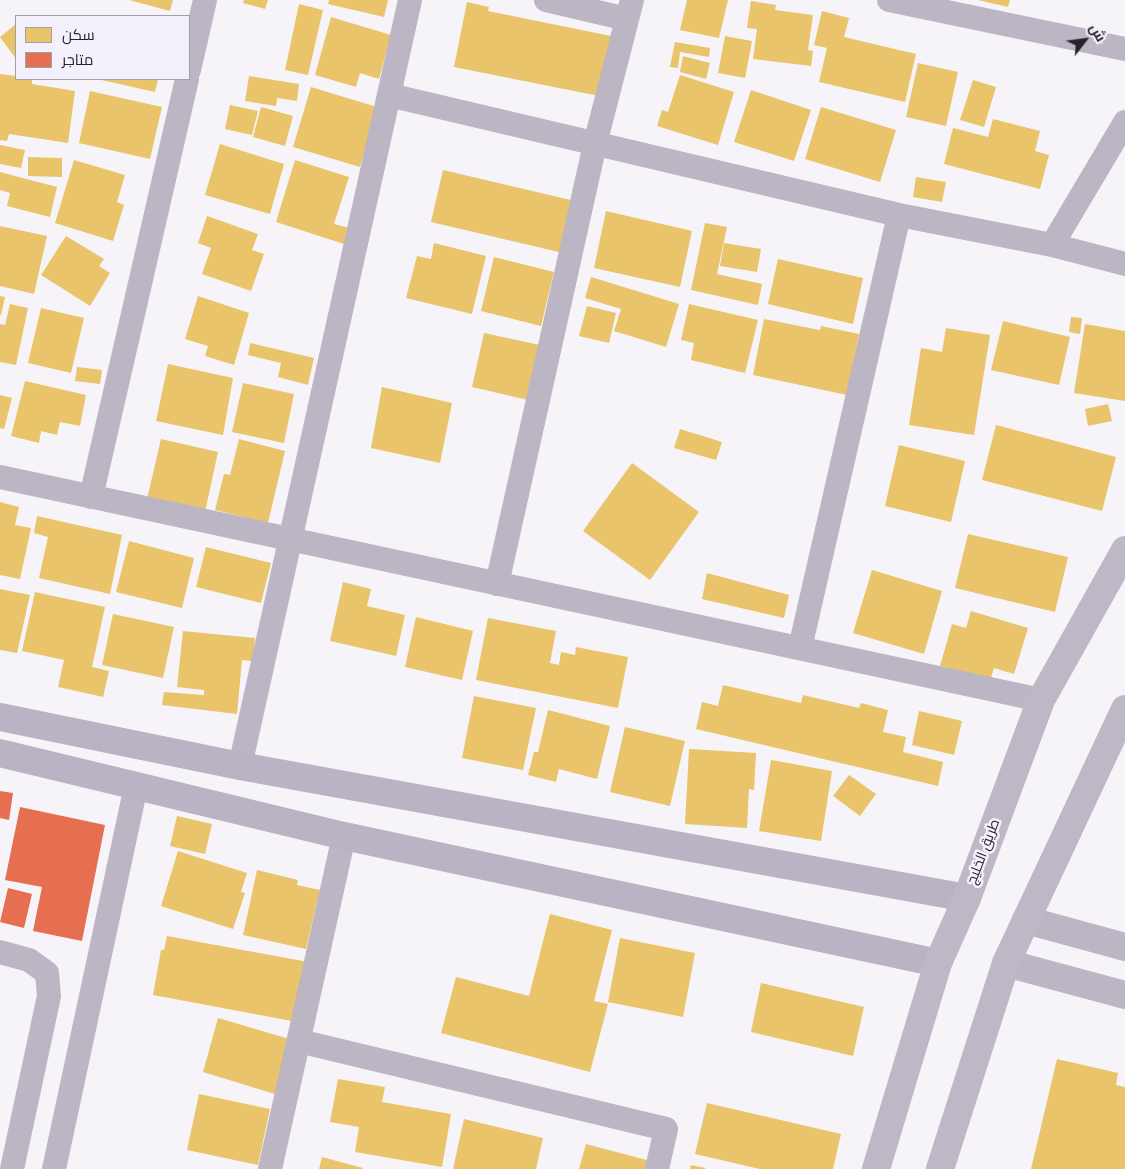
<!DOCTYPE html>
<meta charset="utf-8">
<style>
body{margin:0}
#map{position:relative;width:1125px;height:1169px;overflow:hidden;background:#f6f4f9;font-family:"Roboto Condensed",Cairo,sans-serif}
canvas{display:block}
.legend{position:absolute;left:15px;top:15px;width:175px;height:65px;box-sizing:border-box;background:#f5f1fc;border:1px solid #a19fa7;margin:0;padding:6px 9px;list-style:none;font-size:15px;color:#242327}
.legend li{display:flex;align-items:center;gap:10px;height:25px}
.legend b{width:25px;border:1px solid #a19fa7}
.north{position:absolute;left:1060px;top:15px;width:50px;height:50px;-webkit-text-stroke:4px #f5f1fc;paint-order:stroke;rotate:60deg;font-size:14px;font-weight:700;line-height:20px;text-align:center;color:#242327}
.north::after{content:'';display:block;margin:auto;width:18px;height:22px;background:#242327;clip-path:polygon(50% 0,100% 100%,50% 72%,0 100%)}
</style>
<div id="map">
<canvas width="1125" height="1169"></canvas>
<ul class="legend">
<li><b style="height:14px;background:#e9c46a"></b>سكن</li>
<li><b style="height:14px;background:#e76f51"></b>متاجر</li>
</ul>
<div class="north">ش</div>
</div>
<script>
const ctx = document.querySelector('canvas').getContext('2d');
ctx.lineJoin = 'round';
function paint(path, color) { ctx.fillStyle = color; ctx.fill(path, 'evenodd'); }
function trace(path, color, width, dash) { ctx.strokeStyle = color; ctx.lineWidth = width; ctx.lineCap = dash ? 'butt' : 'round'; ctx.setLineDash(dash || []); ctx.stroke(path); }
function drawText(font, color, halo, rows, align = 'center') {
  ctx.font = font + ' "Roboto Condensed",Cairo,sans-serif'; ctx.lineWidth = 5; ctx.setLineDash([]); ctx.textBaseline = 'middle'; ctx.strokeStyle = halo; ctx.fillStyle = color; for (const [text, x, y, turn = 0] of rows) {
    ctx.save(); ctx.translate(x, y); ctx.rotate((+turn || 0) * Math.PI / 180); ctx.textAlign = isNaN(turn) ? turn : align; if (halo) ctx.strokeText(text, 0, 0); ctx.fillText(text, 0, 0); ctx.restore();
  }
}
paint(new Path2D(`
 M129 0H173L170 11Z
 M244 0H268L265 9 243 3Z
 M329 0H388L384 17 328 4Z
 M687 0H728L719 38 680 30Z
 M978 0H1010L1008 7Z
 M751 1 776 5 775 10 813 15 808 50 813 51 811 66 753 59 757 29 747 28Z
 M467 2 489 7 488 11 611 36 599 96 454 67Z
 M299 4 323 10 308 75 285 70Z
 M822 11 849 18 844 37 916 54 905 102 819 82 827 48 814 45Z
 M331 17 391 35 379 79 360 73 356 87 315 75Z
 M16 24V59L0 37Z
 M725 36 752 41 745 78 718 73Z
 M675 42 710 48 709 57 680 52 678 68 670 67Z
 M683 56 710 63 706 79 680 72Z
 M918 63 958 72 946 126 906 117Z
 M0 74 16 76V79H32V84L75 91 68 143 9 134 7 141 0 140Z
 M680 75 734 92 718 145 657 126 662 110 668 112Z
 M249 76 299 84 297 101 277 98 276 106 245 101Z
 M97 79H158L155 92Z
 M973 80 996 87 984 127 960 120Z
 M311 87 377 107 360 167 293 147Z
 M751 90 811 110 794 161 734 142Z
 M90 91 162 107 150 159 79 143Z
 M230 105 258 111 252 135 225 129Z
 M261 107 293 116 285 146 253 137Z
 M821 107 896 130 880 182 805 159Z
 M993 119 1040 131 1035 151 1049 155 1040 189 944 164 953 128 988 137Z
 M220 144 284 164 270 214 205 195Z
 M0 145 25 150 21 168 0 164Z
 M28 157 62 158V177L28 176Z
 M74 160 125 175 117 202 124 205 113 241 55 223Z
 M295 160 349 177 334 224 349 228 344 244 276 222Z
 M443 170 575 201 563 253 431 222Z
 M0 172 57 187 50 217 7 206 10 193 0 190Z
 M916 177 946 182 942 202 913 197Z
 M606 211 692 231 680 287 594 268Z
 M207 216 258 234 252 250 264 254 251 291 202 274 211 248 198 243Z
 M705 223 727 227 717 274 762 284 758 305 691 290Z
 M0 226 47 236 34 294 0 286Z
 M66 236 104 259 99 266 110 273 90 306 41 275Z
 M434 243 486 256 472 314 406 298 417 256 431 259Z
 M724 243 761 249 757 272 720 266Z
 M494 257 554 272 541 326 481 311Z
 M778 259 863 278 853 324 768 304Z
 M591 277 679 304 666 347 614 331 621 309 585 298Z
 M0 296 5 297 1 315H0Z
 M198 296 249 313 234 365 205 356 208 346 185 339Z
 M10 304 28 308 16 365 0 362V324L5 325Z
 M689 304 758 320 745 373 691 360 694 343 681 340Z
 M587 306 616 313 609 343 579 336Z
 M41 308 84 318 71 373 28 363Z
 M1071 317 1082 318 1080 334 1069 332Z
 M764 319 820 330 821 326 859 334 847 395 753 375Z
 M1003 321 1070 337 1059 385 991 370Z
 M1085 324 1125 331V401L1074 393Z
 M946 328 990 335 974 435 909 425 921 348 942 352Z
 M484 333 540 345 528 400 472 387Z
 M250 343 314 358 308 385 278 377 281 363 248 355Z
 M168 364 233 378 223 435 156 421Z
 M77 367 102 370 100 384 75 381Z
 M25 381 86 395 80 426 60 422 57 435 41 431 39 443 11 436Z
 M243 383 294 394 284 443 232 432Z
 M382 387 452 403 440 463 371 448Z
 M0 395 12 398 4 429 0 428Z
 M1108 404 1112 421 1088 426 1085 409Z
 M996 425 1116 457 1102 511 982 480Z
 M680 429 722 442 716 460 674 448Z
 M161 439 218 452 205 512 147 499Z
 M239 439 285 451 268 523 215 510 224 474 230 475Z
 M899 445 965 461 951 522 885 506Z
 M632 463 699 512 650 580 583 531Z
 M0 502 19 507 15 525 31 528 20 579 0 575Z
 M37 516 122 535 110 594 39 578 48 537 34 533Z
 M968 534 1068 557 1055 612 955 588Z
 M129 541 194 558 182 608 116 592Z
 M206 547 271 563 261 603 196 587Z
 M872 570 942 591 924 654 853 633Z
 M707 573 789 595 784 618 702 599Z
 M343 582 371 589 367 606 405 615 396 656 330 641Z
 M0 589 30 595 17 653 0 650Z
 M35 592 105 607 92 667 109 671 103 697 58 687 64 660 22 651Z
 M971 611 1028 628 1014 674 994 668 990 681 940 666 952 624 966 628Z
 M113 614 174 627 163 678 102 665Z
 M416 617 473 631 462 680 405 667Z
 M488 618 556 631 550 663 559 665 561 652 575 655 576 647 628 657 618 708 476 680Z
 M183 631 255 638 253 661 242 660 237 714 162 705 164 692 204 695V690L177 687Z
 M723 685 801 703 803 695 859 708 861 703 888 710 883 732 906 737 903 752 943 762 938 786 696 729 702 702 718 706Z
 M474 696 536 708 523 770 462 758Z
 M548 710 610 726 597 779 559 769 556 782 528 775 534 752H538Z
 M919 711 962 721 954 755 912 745Z
 M625 727 685 741 670 806 610 792Z
 M689 749 756 753 754 790 749 789 747 828 685 824Z
 M771 760 832 771 821 841 759 831Z
 M849 775 876 794 860 816 833 796Z
 M177 816 212 824 205 854 170 846Z
 M178 851 247 873 241 892 245 893 233 929 161 906Z
 M257 870 298 880 297 885 320 890 306 949 243 935Z
 M550 914 612 930 594 1001 608 1004 590 1072 441 1033 456 977 529 996Z
 M167 936 308 962 297 1022 153 995 161 950H164Z
 M620 938 695 953 683 1017 608 1002Z
 M761 983 864 1007 853 1056 751 1032Z
 M218 1018 293 1040 278 1095 203 1072Z
 M1057 1059 1118 1073 1116 1085 1125 1087V1169H1031Z
 M338 1079 385 1087 382 1102 451 1114 442 1167 355 1152 359 1127 330 1122Z
 M199 1094 270 1109 258 1165 187 1150Z
 M707 1103 841 1134 833 1169H760L695 1154Z
 M464 1119 543 1138 536 1169H453Z
 M586 1144 654 1162 652 1169H579Z
 M322 1157 363 1168V1169H319Z
 M691 1165 705 1168V1169H690Z`), '#e9c46a');
paint(new Path2D(`
 M0 791 13 793 9 820 0 818Z
 M20 807 105 825 82 941 33 931 42 887 5 880Z
 M8 888 32 894 24 928 0 922Z`), '#e76f51');
trace(new Path2D(`
 M546 0 627 19
 M889 0 1125 49
 M189 70 205 0
 M389 95 899 215 1052 245 1125 264
 M1052 245 1125 122
 M0 477 1041 700
 M91 497 187 79
 M497 584 595 144 632 0
 M800 648 899 215
 M240 766 410 0
 M0 952 29 960 47 973 49 996 12 1169
 M299 1041 666 1129 657 1169
 M54 1169 136 786
 M270 1169 344 836`), '#bbb5c4', 24);
trace(new Path2D(`
 M1026 920 1125 947
 M1006 963 1125 995`), '#bbb5c4', 28);
trace(new Path2D(`
 M0 717 240 766 967 898
 M0 753 344 836 938 963`), '#bab3c3', 28);
trace(new Path2D(`
 M876 1169 938 963 967 898 1041 700 1125 550
 M940 1169 1006 963 1125 709`), '#bdb7c6', 28);
drawText('14px', '#242327', '#f5f1fc', [
 ["طريق الخليج",984,852,-69]
]);
</script>
